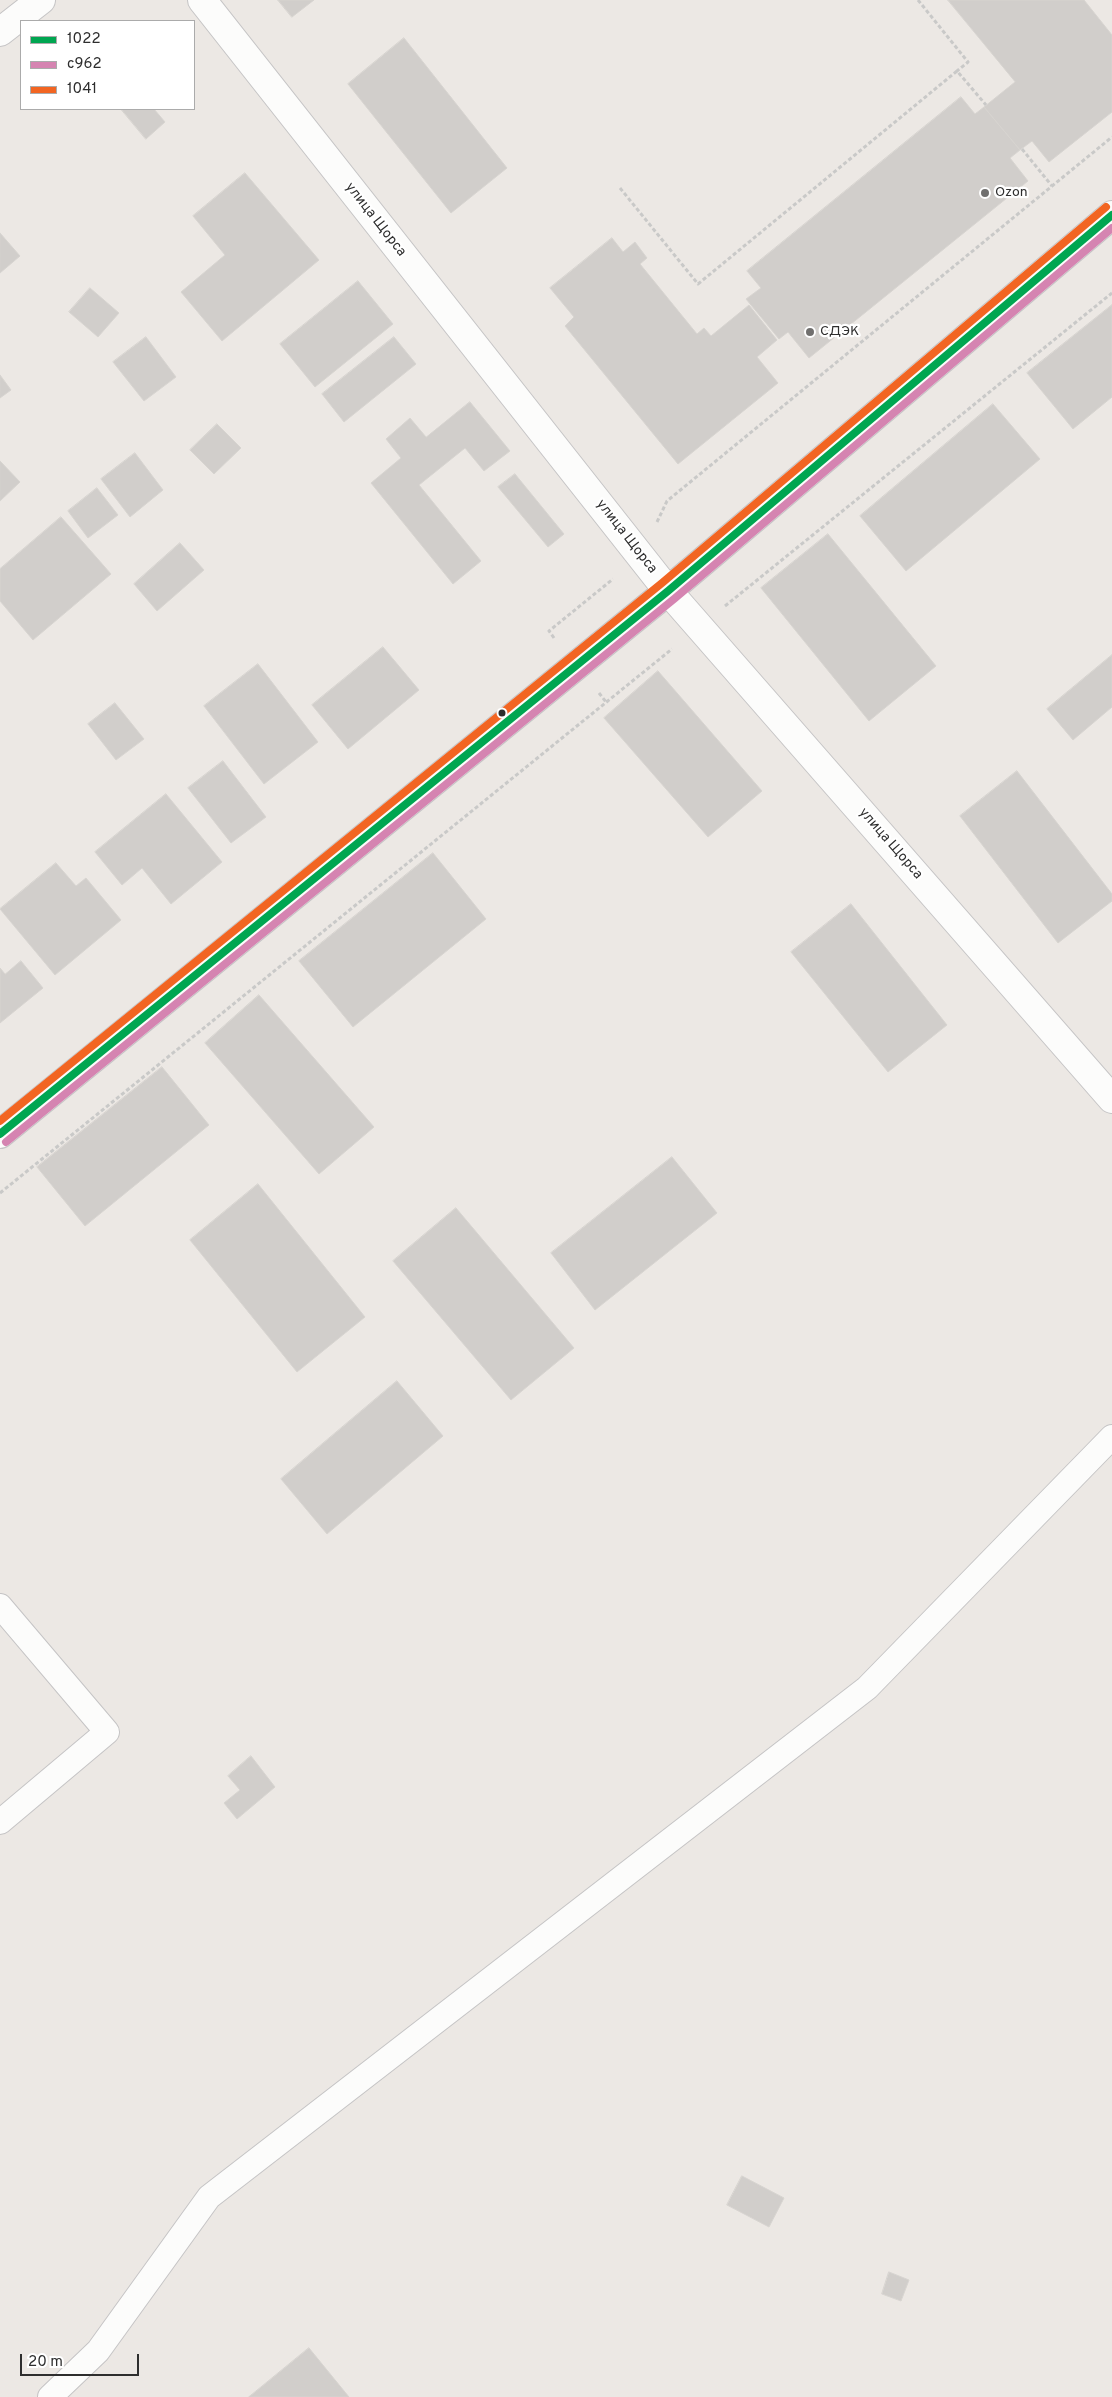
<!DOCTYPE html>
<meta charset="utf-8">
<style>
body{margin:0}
#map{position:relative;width:1112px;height:2397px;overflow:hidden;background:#ece8e4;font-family:Overpass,sans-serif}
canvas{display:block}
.legend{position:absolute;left:20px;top:20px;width:175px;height:90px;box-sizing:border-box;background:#fff;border:1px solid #ababab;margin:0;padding:6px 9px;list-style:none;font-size:15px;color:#2e2e2e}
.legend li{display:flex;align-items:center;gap:10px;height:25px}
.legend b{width:25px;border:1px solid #ababab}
.scale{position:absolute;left:20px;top:2354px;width:119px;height:22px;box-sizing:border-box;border:2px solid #2e2e2e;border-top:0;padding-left:6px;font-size:15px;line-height:18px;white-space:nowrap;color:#2e2e2e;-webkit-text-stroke:4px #fff;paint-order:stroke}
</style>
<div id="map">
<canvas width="1112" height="2397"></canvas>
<ul class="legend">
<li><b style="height:6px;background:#00a651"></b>1022</li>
<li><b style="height:6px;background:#d584b1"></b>с962</li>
<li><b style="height:6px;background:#f26522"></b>1041</li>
</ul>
<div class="scale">20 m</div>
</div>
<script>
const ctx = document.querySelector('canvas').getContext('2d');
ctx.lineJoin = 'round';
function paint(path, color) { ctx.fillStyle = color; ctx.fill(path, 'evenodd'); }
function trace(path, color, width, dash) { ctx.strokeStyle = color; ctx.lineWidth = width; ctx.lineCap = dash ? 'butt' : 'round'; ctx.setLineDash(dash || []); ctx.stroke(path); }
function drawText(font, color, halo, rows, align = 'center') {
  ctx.font = font + ' Overpass,sans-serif'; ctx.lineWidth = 4.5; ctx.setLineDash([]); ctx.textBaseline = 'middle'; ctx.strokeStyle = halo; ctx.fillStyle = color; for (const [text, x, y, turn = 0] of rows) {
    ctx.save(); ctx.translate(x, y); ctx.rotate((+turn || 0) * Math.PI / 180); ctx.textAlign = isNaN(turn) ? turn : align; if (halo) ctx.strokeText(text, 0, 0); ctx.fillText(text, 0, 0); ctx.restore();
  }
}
const building = new Path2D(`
 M278 0H314L292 17Z
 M948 0H1084L1112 35V112L1049 162 1032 141 1020 150 984 107 1015 82Z
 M404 38 507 168 451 213 348 84Z
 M961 97 975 114 984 107 1020 150 1010 158 1028 181 809 358 788 332 779 339 746 299 761 288 747 271Z
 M121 109H154L165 122 146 139Z
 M245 173 319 260 222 341 181 292 225 255 193 216Z
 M0 233 20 256 0 273Z
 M612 238 623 252 635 242 647 258 640 264 697 334 704 328 711 336 749 305 777 340 757 357 778 383 678 464 565 326 574 317 550 288Z
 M358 281 393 324 315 387 280 344Z
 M90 288 119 313 98 337 69 312Z
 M1112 305V397L1073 429 1027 373Z
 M146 337 176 377 144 401 113 362Z
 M394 337 416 364 344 422 322 394Z
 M0 375 11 390 0 398Z
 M470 402 510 451 484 471 465 448 419 485 481 561 453 584 371 483 401 458 386 439 410 418 426 437Z
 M993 404 1040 459 906 571 860 516Z
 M217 424 241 448 214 474 190 450Z
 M135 453 163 490 130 517 101 479Z
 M0 461 20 482 0 501Z
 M515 474 564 534 548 547 498 487Z
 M97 488 118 515 88 538 68 511Z
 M61 517 111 574 33 640 0 601V569Z
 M828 534 936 666 869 721 761 588Z
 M180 543 204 570 157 611 134 584Z
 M383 647 419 690 348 749 312 705Z
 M1112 655V707L1073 740 1047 709Z
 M258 664 318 742 264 784 204 706Z
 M658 671 762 791 708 837 604 718Z
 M115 703 144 739 116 760 88 724Z
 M223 761 266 817 231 843 188 788Z
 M1017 771 1112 894V901L1058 943 960 816Z
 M166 794 222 862 171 904 142 868 122 885 95 852Z
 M433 853 486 919 353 1027 299 961Z
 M56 863 76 886 86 878 121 920 55 975 0 909Z
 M851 904 947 1025 888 1072 791 952Z
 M21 961 43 988 0 1023V968L5 974Z
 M259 995 374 1127 319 1174 205 1043Z
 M162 1067 209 1125 85 1226 37 1167Z
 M672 1157 717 1213 595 1310 551 1253Z
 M258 1184 365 1317 297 1372 190 1240Z
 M456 1208 574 1348 511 1400 393 1261Z
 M397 1381 443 1436 327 1534 281 1479Z
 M251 1756 275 1787 237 1819 224 1803 240 1790 228 1776Z
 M742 2176 784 2198 769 2227 727 2205Z
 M889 2272 909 2280 901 2301 882 2294Z
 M309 2348 349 2397H249Z`);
paint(building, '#d1cecb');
trace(building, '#d7d4d0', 1);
const lane = new Path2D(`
 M0 1606 107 1732 0 1822
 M50 2397 98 2351 209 2197 867 1688 1112 1437`);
const street = new Path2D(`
 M202 0 668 591 1112 1099
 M0 32 41 0`);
const secondary = new Path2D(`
 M0 1134 668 591 1112 215`);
trace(lane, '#c5c4c5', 26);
trace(street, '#c5c4c5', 30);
trace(secondary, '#c5c4c5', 30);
trace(new Path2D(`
 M918 0 968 62 957 71
 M1022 149 1052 186
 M620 188 698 284 957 71 986 105
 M657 522 667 501 1112 137
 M725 606 1112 293
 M554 638 549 631 613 579
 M599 693 606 702
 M0 1193 672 649`), '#c9c9c8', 3, [4, 2.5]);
trace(lane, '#fcfcfb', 24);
trace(street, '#fcfcfb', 28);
trace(secondary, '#fcfcfb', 28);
trace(new Path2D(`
 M0 1134 668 591 1112 215`), '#00a651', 8);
trace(new Path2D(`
 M6 1142 674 599 1112 228`), '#d584b1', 8);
trace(new Path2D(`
 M0 1121 662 583 1106 207`), '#f26522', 8);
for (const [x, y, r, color] of [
 [985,193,5,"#706f6e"],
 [810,332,5,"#706f6e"],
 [502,713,4.5,"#2e2e2e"]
]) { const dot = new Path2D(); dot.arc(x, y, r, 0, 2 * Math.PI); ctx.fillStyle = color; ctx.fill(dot); trace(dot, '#fff', 2); }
drawText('14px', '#2e2e2e', '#fff', [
 ["Ozon",995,193],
 ["СДЭК",820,332]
], 'left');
drawText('14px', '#2e2e2e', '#fff', [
 ["улица Щорса",375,220,52],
 ["улица Щорса",626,537,52],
 ["улица Щорса",890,844,49]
]);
</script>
